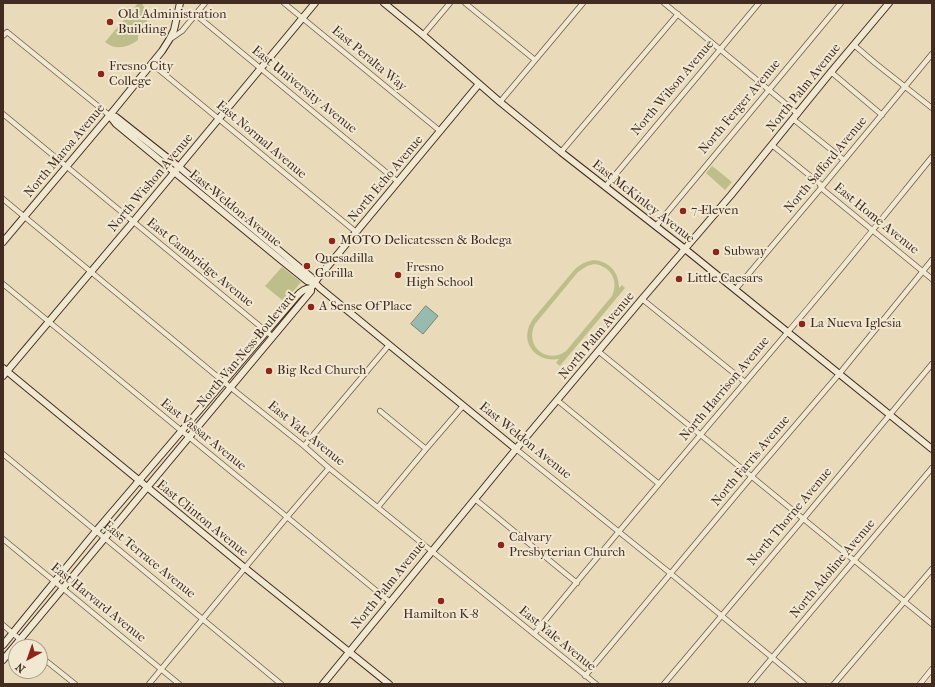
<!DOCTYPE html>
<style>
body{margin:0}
#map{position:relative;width:935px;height:687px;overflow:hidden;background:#e9dbb9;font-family:"IM FELL French Canon",serif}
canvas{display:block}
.frame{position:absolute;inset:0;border:4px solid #422c22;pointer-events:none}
.north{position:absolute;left:8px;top:639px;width:40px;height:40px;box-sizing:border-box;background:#f1e8d2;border:1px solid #ab9d8c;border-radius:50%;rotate:220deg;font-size:11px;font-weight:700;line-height:16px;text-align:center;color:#422c22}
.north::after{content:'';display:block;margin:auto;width:14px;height:18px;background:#8f2418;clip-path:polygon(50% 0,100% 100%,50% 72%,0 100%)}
</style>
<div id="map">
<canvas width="935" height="687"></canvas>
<div class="frame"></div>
<div class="north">N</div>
</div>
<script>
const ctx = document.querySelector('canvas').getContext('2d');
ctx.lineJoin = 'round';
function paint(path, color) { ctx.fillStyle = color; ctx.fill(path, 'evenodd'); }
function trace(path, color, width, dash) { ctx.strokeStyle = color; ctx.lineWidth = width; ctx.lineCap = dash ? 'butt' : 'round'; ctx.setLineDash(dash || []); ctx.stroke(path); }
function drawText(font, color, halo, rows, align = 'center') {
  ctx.font = font + ' "IM FELL French Canon",serif'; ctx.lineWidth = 4; ctx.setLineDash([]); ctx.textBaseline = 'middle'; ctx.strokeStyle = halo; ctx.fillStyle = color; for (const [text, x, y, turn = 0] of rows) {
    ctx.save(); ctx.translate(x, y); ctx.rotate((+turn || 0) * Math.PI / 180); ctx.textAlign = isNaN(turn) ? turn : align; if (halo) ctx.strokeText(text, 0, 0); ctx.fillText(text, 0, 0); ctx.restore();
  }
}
paint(new Path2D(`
 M138 3H142C148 14 149 24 143 35L139 34 138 37V40C129 47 115 51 105 42Z
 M712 166 732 182 725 190 706 173Z
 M594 260C610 262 619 272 619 288L622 285 625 288 560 366 556 363 559 359C534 363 518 340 533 319L575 269C581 264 586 261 594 260ZM594 264C611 266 619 281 612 296L566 351C547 365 524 346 535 324L578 272 587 266Z
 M282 267 301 282 285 301 282 300 265 286Z`), '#bebe8a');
const water = new Path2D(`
 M426 306 438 316 423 334 411 324Z`);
paint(water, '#97bbae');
trace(water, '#758276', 1);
const street = new Path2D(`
 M284 3 440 131
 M465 3 535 60
 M664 3 798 114
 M196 15 398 182
 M423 35 450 3
 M3 36 7 32 109 115
 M169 40 182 31 205 3
 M854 45 875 63 932 108
 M152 64 356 232
 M831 72 882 115
 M500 102 583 3
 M3 114 273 337
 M793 119 844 160
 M772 145 820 184 821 188 932 279
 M561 152 678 14
 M605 187 759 3
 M3 199 230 387 304 446 329 468 596 684
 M656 226 841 3
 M3 284 189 437 287 517 390 602
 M735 290 821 188 932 54
 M642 299 745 382
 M598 351 932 624
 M557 400 659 484
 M380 411 426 449
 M304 446 389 345
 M516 449 670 573 804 684
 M3 454 281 684
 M475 499 577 583
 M378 507 426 449 463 406
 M3 539 179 684
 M3 625 29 647
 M534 634C617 532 702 433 787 333 837 275 884 216 932 157
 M40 656 75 684
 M585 676 752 476 840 373 932 260
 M149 684 287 517 329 468
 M664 684 804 518 932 364
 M750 684 932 468
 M834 684 932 569
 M920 684 932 669`);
const secondary = new Path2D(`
 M384 3 423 35 500 102 561 152 685 249 932 449
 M109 115 116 117 179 167 311 277 315 283 320 288 516 449
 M109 115 116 124 281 260 307 281 315 283
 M3 242 114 110 162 51 169 40 174 30 180 3
 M3 368 245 568 389 684
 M3 376 133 222 315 3
 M3 645 96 531 296 297C300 292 305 288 311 288
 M3 660 311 291V288L318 278 479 84
 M323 684 516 449 642 299 731 195 831 72 889 3`);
trace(street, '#6c5848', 6);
trace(secondary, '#422c22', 8);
trace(street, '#f1e8d2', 4.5);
trace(secondary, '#f1e8d2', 6);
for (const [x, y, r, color] of [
 [110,22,4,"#8f2418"],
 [101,74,4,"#8f2418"],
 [683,211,4,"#8f2418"],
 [332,241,4,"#8f2418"],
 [716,252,4,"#8f2418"],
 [307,266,4,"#8f2418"],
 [398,275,4,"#8f2418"],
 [679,279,4,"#8f2418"],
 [311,307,4,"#8f2418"],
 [802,324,4,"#8f2418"],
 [269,371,4,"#8f2418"],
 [501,545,4,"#8f2418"],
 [441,601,4,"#8f2418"]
]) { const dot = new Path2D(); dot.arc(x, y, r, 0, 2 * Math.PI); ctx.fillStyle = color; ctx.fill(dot); trace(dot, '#f1e8d2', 1.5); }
drawText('13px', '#422c22', '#f1e8d2', [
 ["Old Administration",118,15],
 ["Building",118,30],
 ["Fresno City",109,67],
 ["College",109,82],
 ["7-Eleven",691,211],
 ["MOTO Delicatessen & Bodega",340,241],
 ["Subway",724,252],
 ["Quesadilla",315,259],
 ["Gorilla",315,274],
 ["Fresno",406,268],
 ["High School",406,283],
 ["Little Caesars",687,279],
 ["A Sense Of Place",319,307],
 ["La Nueva Iglesia",810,324],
 ["Big Red Church",277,371],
 ["Calvary",509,538],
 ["Presbyterian Church",509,553],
 ["Hamilton K-8",441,615,"center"]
], 'left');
drawText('13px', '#422c22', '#f1e8d2', [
 ["East Peralta Way",369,59,40],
 ["North Wilson Avenue",673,88,-50],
 ["North Palm Avenue",804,88,-51],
 ["East University Avenue",304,90,39],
 ["North Ferger Avenue",740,107,-50],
 ["East Normal Avenue",261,140,40],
 ["North Maroa Avenue",65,151,-50],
 ["North Safford Avenue",826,165,-50],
 ["North Echo Avenue",386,179,-50],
 ["North Wishon Avenue",151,183,-50],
 ["East McKinley Avenue",643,202,38],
 ["East Weldon Avenue",235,209,39],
 ["East Home Avenue",876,219,39],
 ["East Cambridge Avenue",200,263,39],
 ["North Palm Avenue",597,336,-50],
 ["North Van Ness Boulevard",247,350,-50],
 ["North Harrison Avenue",725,389,-50],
 ["East Yale Avenue",306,434,39],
 ["East Vassar Avenue",203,435,39],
 ["East Weldon Avenue",525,441,39],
 ["North Farris Avenue",751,461,-50],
 ["North Thorne Avenue",790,517,-50],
 ["East Clinton Avenue",202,519,39],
 ["East Terrace Avenue",149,560,39],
 ["North Adoline Avenue",833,569,-50],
 ["North Palm Avenue",389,585,-51],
 ["East Harvard Avenue",98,603,39],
 ["East Yale Avenue",557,639,39]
]);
</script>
